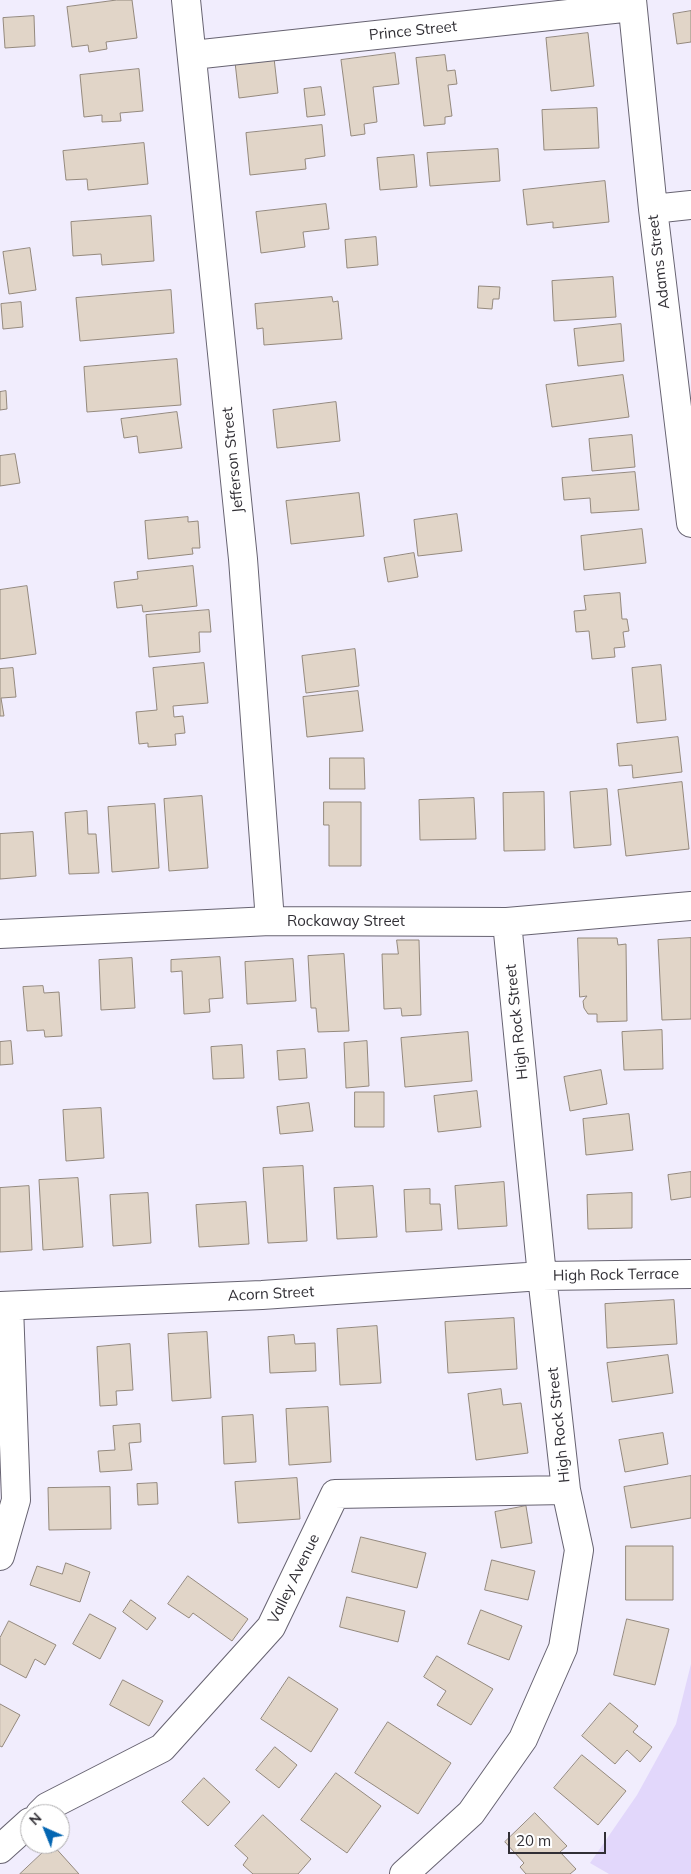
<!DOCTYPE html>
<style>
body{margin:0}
#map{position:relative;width:691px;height:1874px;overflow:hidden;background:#f1edfd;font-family:Mulish,sans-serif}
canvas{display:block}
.north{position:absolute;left:20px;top:1804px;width:50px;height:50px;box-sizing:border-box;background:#fff;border:1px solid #adacae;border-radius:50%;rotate:316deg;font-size:14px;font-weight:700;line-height:20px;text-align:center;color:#312f35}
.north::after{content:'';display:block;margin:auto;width:18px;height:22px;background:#0466b2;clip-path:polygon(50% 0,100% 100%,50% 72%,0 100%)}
.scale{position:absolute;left:508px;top:1832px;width:98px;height:22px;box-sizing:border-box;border:2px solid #312f35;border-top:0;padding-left:6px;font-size:15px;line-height:18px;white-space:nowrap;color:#312f35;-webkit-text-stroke:4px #fff;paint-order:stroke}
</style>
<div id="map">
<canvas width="691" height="1874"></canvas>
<div class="north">N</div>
<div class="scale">20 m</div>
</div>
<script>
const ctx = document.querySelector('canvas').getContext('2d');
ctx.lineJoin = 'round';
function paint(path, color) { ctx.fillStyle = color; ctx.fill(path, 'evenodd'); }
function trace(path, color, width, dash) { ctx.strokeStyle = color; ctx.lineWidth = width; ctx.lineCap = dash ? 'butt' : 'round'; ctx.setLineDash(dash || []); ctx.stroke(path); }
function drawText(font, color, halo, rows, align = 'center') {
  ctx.font = font + ' Mulish,sans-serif'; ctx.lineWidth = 5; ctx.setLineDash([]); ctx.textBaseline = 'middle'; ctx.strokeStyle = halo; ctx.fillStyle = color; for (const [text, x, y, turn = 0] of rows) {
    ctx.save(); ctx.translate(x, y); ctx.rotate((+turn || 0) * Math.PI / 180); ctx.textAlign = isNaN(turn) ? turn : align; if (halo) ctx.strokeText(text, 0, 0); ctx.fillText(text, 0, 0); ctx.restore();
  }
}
paint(new Path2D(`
 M691 1664V1874H609L590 1863 637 1795 676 1724Z`), '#e2d7fb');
const building = new Path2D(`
 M117 0H132L137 38 106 42 107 49 89 52 88 45 72 47 67 7Z
 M691 11V42L677 44 673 14Z
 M34 16 35 46 5 48 3 18Z
 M588 33 594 86 551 91 546 38Z
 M395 53 399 84 373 87 377 122 364 124 365 134 351 136 341 60Z
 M445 55 447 71 455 70 457 84 448 85 452 116 445 117V124L424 126 416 58Z
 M274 58 278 93 239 98 235 62Z
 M139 69 143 111 120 113 121 121 102 122V115L84 117 80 75Z
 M321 87 325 115 307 117 304 89Z
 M597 108 599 148 544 150 542 110Z
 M322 125 325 156 305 159 306 169 250 175 246 133Z
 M144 143 148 184 88 190 87 179 66 180 63 151Z
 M498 149 500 181 430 186 427 153Z
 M414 155 417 187 380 190 377 158Z
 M605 181 609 222 553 228V222L527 225 523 190Z
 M326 204 329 229 303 232 305 247 261 253 256 212Z
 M151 216 154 261 102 265 101 254 73 256 71 222Z
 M376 237 378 265 347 268 345 240Z
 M30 248 36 290 9 294 3 252Z
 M613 277 616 317 554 321 552 281Z
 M479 286 500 287 499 299H493L492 309 478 308Z
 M171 290 174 333 80 341 76 298Z
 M332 297 333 302 338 301 342 339 264 345 263 328 257 329 255 304Z
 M21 302 23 327 3 329 1 304Z
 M621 324 624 361 578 366 574 329Z
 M177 359 181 405 87 412 84 367Z
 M623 375 629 417 552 427 546 385Z
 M6 391 7 409 0 410V392Z
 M336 402 340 441 277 448 273 410Z
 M177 412 182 448 139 453 137 436 124 438 121 419Z
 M632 435 635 467 592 471 589 439Z
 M15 454 20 483 0 486V456Z
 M635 472 639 510 591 513 590 498 564 500 562 478Z
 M359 493 364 536 291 544 286 501Z
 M457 514 462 551 418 556 414 520Z
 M188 517V522L198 521 200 548H192L193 554 148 559 145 521Z
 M642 529 646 563 584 570 581 536Z
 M414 553 418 577 388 582 384 558Z
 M193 566 197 606 143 612 142 605 117 608 114 582 138 579 137 572Z
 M27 586 36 654 0 659V590Z
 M620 593 622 619H627L629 631 623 632 625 647 614 648 615 657 592 659 589 631 576 632 574 611 586 610 584 596Z
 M209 610 211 632H199L200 652 149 657 146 615Z
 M355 649 359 686 306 693 302 656Z
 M204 663 208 703 173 706 174 717 183 716 185 733 175 734 176 745 148 747V743L139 744 136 712 157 710 153 668Z
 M661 665 666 720 637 723 632 668Z
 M13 668 16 697 1 698 4 716H0V669Z
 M358 691 363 731 307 737 303 697Z
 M678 737 682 772 633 778 632 765 619 766 617 744Z
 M330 758H364L365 789H330Z
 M682 782 689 849 626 856 618 790Z
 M607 789 611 845 574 848 570 792Z
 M544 792 545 850 504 851 503 793Z
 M202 796 208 868 169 871 164 799Z
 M474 798 476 839 420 840 419 800Z
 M324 802H361V866H329V825H324Z
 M155 804 159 868 112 872 108 807Z
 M87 811 88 834H96L99 873 69 874 65 813Z
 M33 832 36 876 0 879V834Z
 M578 938H617L618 945 626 944 627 1021 597 1022V1014H588L584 1008 583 1001 587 996 580 997Z
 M691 938V1019L662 1020 658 940Z
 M397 940H419L421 1015 402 1016 401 1008 384 1009 382 954H398Z
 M344 954 349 1031 318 1032 316 1008H311L308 956Z
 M220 957 223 998 209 999 210 1012 184 1014 182 971 171 972V960Z
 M132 958 135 1008 101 1010 99 960Z
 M293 959 296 1001 247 1004 245 962Z
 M43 986 44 993 59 992 62 1036 45 1037 44 1030 27 1031 23 987Z
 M662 1030 663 1069 624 1070 622 1032Z
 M468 1032 472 1081 405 1087 401 1038Z
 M11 1041 13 1064 0 1065V1042Z
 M367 1041 369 1086 346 1088 344 1043Z
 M242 1045 244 1078 213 1079 211 1047Z
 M305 1049 307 1078 279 1080 277 1051Z
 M601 1070 607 1104 570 1111 564 1077Z
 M477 1091 481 1127 438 1132 434 1096Z
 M355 1092H384V1127H355Z
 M309 1103 313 1131 280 1134 277 1107Z
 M101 1108 104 1158 66 1161 63 1110Z
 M629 1114 633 1150 586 1155 583 1119Z
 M303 1166 307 1241 268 1243 263 1168Z
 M691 1172V1197L671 1200 668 1175Z
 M78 1178 83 1247 43 1250 39 1180Z
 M504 1182 507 1226 458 1229 455 1186Z
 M29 1186 32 1250 0 1252V1188Z
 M373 1186 377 1237 337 1239 334 1188Z
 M430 1189V1204H440L442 1230 406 1232 404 1190Z
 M148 1193 151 1243 113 1246 110 1195Z
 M632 1193V1228L588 1229 587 1195Z
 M246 1202 249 1244 199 1247 196 1205Z
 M674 1300 677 1344 607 1348 605 1304Z
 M514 1318 517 1369 448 1373 445 1322Z
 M377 1326 381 1383 340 1385 337 1329Z
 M207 1332 211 1398 172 1401 168 1334Z
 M294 1335 295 1344 315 1343 316 1371 270 1373 268 1337Z
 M130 1344 133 1390 116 1391 117 1405 100 1406 97 1347Z
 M668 1355 673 1393 612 1402 607 1363Z
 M501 1389 503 1405 521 1403 528 1453 476 1460 468 1394Z
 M328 1407 331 1462 289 1465 286 1409Z
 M253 1415 256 1462 224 1464 222 1417Z
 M140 1424 141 1442 129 1443 132 1470 100 1472 98 1451 115 1450 113 1426Z
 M663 1433 668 1464 625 1472 619 1440Z
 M691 1476V1518L631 1528 624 1487Z
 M297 1478 300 1519 238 1523 235 1482Z
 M157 1483 158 1504 138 1505 137 1484Z
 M110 1487 111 1529 49 1530 48 1488Z
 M526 1506 532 1543 501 1548 495 1512Z
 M361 1537 426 1553 417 1588 352 1572Z
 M626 1546H673V1600H626Z
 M492 1560 535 1571 528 1600 485 1590Z
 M66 1563 90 1572 80 1602 30 1585 37 1566 62 1574Z
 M188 1576 248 1619 232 1641 193 1613 189 1618 168 1604Z
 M347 1597 405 1611 398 1642 340 1627Z
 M131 1600 156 1618 147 1630 123 1612Z
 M481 1610 522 1626 509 1660 468 1644Z
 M90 1614 116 1628 100 1659 73 1644Z
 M627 1619 669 1629 655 1685 614 1675Z
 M9 1621 56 1645 45 1665 35 1659 26 1678 0 1664V1638Z
 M437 1656 493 1689 471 1725 437 1705 446 1691 424 1677Z
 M289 1677 338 1709 311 1752 261 1719Z
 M123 1680 163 1701 149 1726 110 1705Z
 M610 1703 638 1726 633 1732 652 1747 640 1762 627 1750 615 1764 582 1736Z
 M0 1704 20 1715 2 1747 0 1746Z
 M388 1722 451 1763 418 1814 355 1773Z
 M275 1747 297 1765 279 1788 256 1770Z
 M582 1755 626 1791 598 1825 554 1788Z
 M336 1773 381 1806 347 1853 301 1820Z
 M204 1778 230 1802 208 1826 182 1802Z
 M535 1813 567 1846 560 1852 576 1869 570 1874H526L520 1867 524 1863 505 1842Z
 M263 1815 311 1859 298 1874H253L243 1865 248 1858 235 1846Z
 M52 1844 79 1874H20Z`);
paint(building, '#e1d5c8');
trace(building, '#94897d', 1);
const minor = new Path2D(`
 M186 0 243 559 270 921
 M632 0 653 209 691 523
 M193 55 632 7
 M653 209 691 205
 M0 934 270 921 507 922 691 906
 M0 1306 262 1295 542 1276 691 1274
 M0 1556 16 1500 9 1306
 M40 1814 47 1807 162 1748 271 1627 335 1494 566 1490
 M0 1849 30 1822
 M404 1874 471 1813 523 1739 563 1648 579 1550 566 1490 542 1276 507 922`);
trace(minor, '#676371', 30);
trace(minor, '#fff', 28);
drawText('15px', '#312f35', '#fff', [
 ["Prince Street",413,31,-6],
 ["Adams Street",659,262,-97],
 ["Jefferson Street",233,460,-96],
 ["Rockaway Street",346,921],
 ["High Rock Street",517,1022,-96],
 ["High Rock Terrace",616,1275,-1],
 ["Acorn Street",271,1294,-3],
 ["High Rock Street",559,1425,-96],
 ["Valley Avenue",294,1579,-64]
]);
</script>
